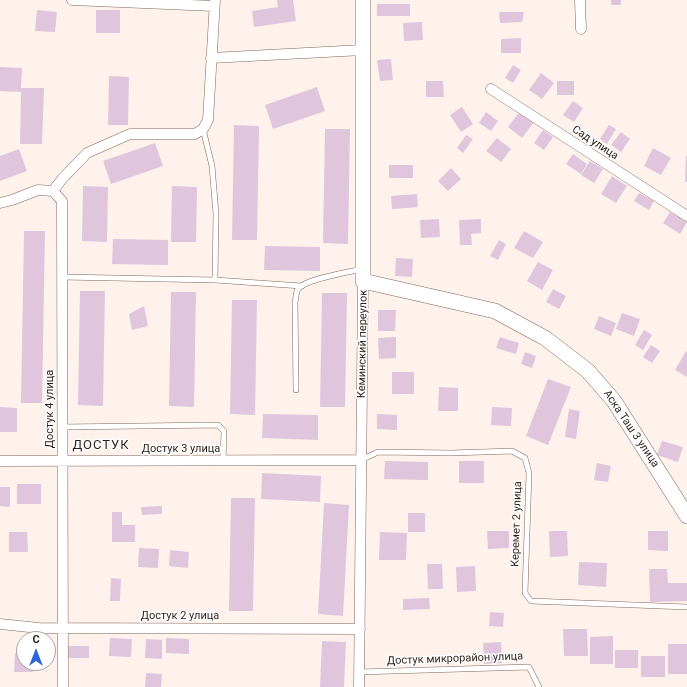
<!DOCTYPE html>
<meta charset="utf-8">
<style>
body{margin:0}
#map{position:relative;width:687px;height:687px;overflow:hidden;background:#fff1eb;font-family:Roboto,sans-serif}
canvas{display:block}
.north{position:absolute;left:16px;top:631px;width:40px;height:40px;box-sizing:border-box;background:#fff;border:1px solid #aaa5a3;border-radius:50%;rotate:0deg;font-size:11px;font-weight:700;line-height:16px;text-align:center;color:#2b1f1a}
.north::after{content:'';display:block;margin:auto;width:14px;height:18px;background:#3067d6;clip-path:polygon(50% 0,100% 100%,50% 72%,0 100%)}
</style>
<div id="map">
<canvas width="687" height="687"></canvas>
<div class="north">С</div>
</div>
<script>
const ctx = document.querySelector('canvas').getContext('2d');
ctx.lineJoin = 'round';
function paint(path, color) { ctx.fillStyle = color; ctx.fill(path, 'evenodd'); }
function trace(path, color, width, dash) { ctx.strokeStyle = color; ctx.lineWidth = width; ctx.lineCap = dash ? 'butt' : 'round'; ctx.setLineDash(dash || []); ctx.stroke(path); }
function drawText(font, color, halo, rows, align = 'center') {
  ctx.font = font + ' Roboto,sans-serif'; ctx.lineWidth = 3; ctx.setLineDash([]); ctx.textBaseline = 'middle'; ctx.strokeStyle = halo; ctx.fillStyle = color; for (const [text, x, y, turn = 0] of rows) {
    ctx.save(); ctx.translate(x, y); ctx.rotate((+turn || 0) * Math.PI / 180); ctx.textAlign = isNaN(turn) ? turn : align; if (halo) ctx.strokeText(text, 0, 0); ctx.fillText(text, 0, 0); ctx.restore();
  }
}
paint(new Path2D(`
 M277 0H293L296 21 254 27 252 11 278 7Z
 M611 0H621V5H611Z
 M377 4H410V16H377Z
 M37 10 57 12 55 32 35 31Z
 M96 10H120V33H96Z
 M499 12H524L522 22 500 23Z
 M422 22 423 40 404 41 403 23Z
 M521 38V53H501V39Z
 M391 59 393 80 380 81 377 60Z
 M513 65 521 70 513 83 505 78Z
 M0 67 22 68 21 88H44L42 144H20L21 92 0 91Z
 M541 73 554 83 542 99 529 90Z
 M109 76 129 77 128 125H108Z
 M426 81H443L444 97H426Z
 M557 81H574V95H557Z
 M317 87 325 111 273 129 265 105Z
 M573 101 583 108 574 122 563 115Z
 M462 107 473 124 461 132 450 115Z
 M520 111 534 122 522 138 508 127Z
 M486 112 498 121 491 131 479 123Z
 M234 125 259 126 257 240H232Z
 M609 125 616 129 607 144 600 139Z
 M325 129H350L348 244 323 243Z
 M543 130 553 137 544 150 534 143Z
 M621 132 630 139 621 152 611 145Z
 M466 135 473 139 463 153 457 148Z
 M497 138 511 149 501 162 486 151Z
 M155 143 163 166 111 184 103 161Z
 M653 148 671 158 661 175 644 166Z
 M19 149 27 171 0 181V156Z
 M573 154 587 164 581 174 566 164Z
 M686 156H687V182H685Z
 M590 161 603 169 594 183 581 175Z
 M389 165H413V178H389Z
 M451 168 461 179 448 191 438 181Z
 M612 176 627 186 616 203 601 194Z
 M83 186 108 187 107 242 82 241Z
 M172 186 197 187 196 242H171Z
 M639 193 654 201 649 210 634 201Z
 M417 194 418 207 392 209 391 196Z
 M670 212 687 222 680 234 663 223Z
 M439 219 440 237 421 238 420 220Z
 M481 219V233L471 234 472 245H460L459 220Z
 M24 231H45L42 403H21Z
 M524 231 543 242 533 258 514 248Z
 M113 239 168 240V265L112 264Z
 M499 240 506 244 498 260 490 256Z
 M265 246 320 247V271L264 270Z
 M396 258 413 259 412 277 395 276Z
 M538 262 553 270 542 290 527 281Z
 M553 289 566 296 559 309 546 302Z
 M80 291H105L103 406 78 405Z
 M171 292H196L194 407 169 406Z
 M322 293H347L345 407H320Z
 M232 300H257L255 415 230 414Z
 M144 306 148 326 132 330 129 314Z
 M378 310H396L395 331H378Z
 M622 313 640 319 634 336 616 329Z
 M599 316 616 323 611 336 594 329Z
 M644 330 652 335 643 350 635 345Z
 M396 337V358L379 359 378 338Z
 M500 337 519 343 516 354 496 348Z
 M651 345 660 351 652 363 643 357Z
 M686 351 687 352V377L675 370Z
 M525 352 536 356 532 368 521 364Z
 M392 372H414V394H392Z
 M548 379 571 387 548 445 526 436Z
 M439 387 458 388V411H438Z
 M0 407 17 408V432H0Z
 M492 407 512 408 511 426 491 425Z
 M569 409 580 411 576 439 565 437Z
 M263 414 318 415V440L262 438Z
 M377 414 397 415V430L377 429Z
 M662 441 683 447 678 462 657 455Z
 M385 461 428 462V480L384 479Z
 M459 461H484V483H459Z
 M597 463 611 466 608 482 594 480Z
 M262 473 321 476 320 502 261 499Z
 M17 484H41V504H17Z
 M0 487H10V507L0 506Z
 M231 498H255L253 611H229Z
 M324 503 349 505 343 616 318 614Z
 M162 506V514L142 515 141 507Z
 M112 512H122V525H135V542H112Z
 M408 513H425V532H408Z
 M487 531H509V548L488 549Z
 M549 531H567L568 556 550 557Z
 M648 531H668V551L648 550Z
 M9 532H27L28 552H9Z
 M380 532 407 533 406 560H379Z
 M139 548 159 549 158 568 138 567Z
 M170 550 189 552 188 568 169 566Z
 M579 562 607 563 606 587 578 585Z
 M427 564H442L443 589H428Z
 M475 566 476 591 457 592 456 567Z
 M649 569H667L668 583H687V601L650 602Z
 M111 578 121 579 120 601H110Z
 M429 598 430 609 403 610V599Z
 M490 612 504 613 503 627 489 626Z
 M563 629H587L588 656H564Z
 M613 636V664H590V637Z
 M110 638 132 639 131 657 109 656Z
 M166 638 189 639V654L166 653Z
 M146 639 162 640V659L145 658Z
 M322 641 346 642 344 687H320Z
 M501 642 502 663 484 664 483 643Z
 M668 644H687V674H668Z
 M64 646H89V658H64Z
 M615 650H638V668H615Z
 M15 653H24V663H33V672H14Z
 M641 656H665V677H641Z
 M146 673 162 674 161 687H145Z`), '#dfc6dd');
const lane = new Path2D(`
 M203 129 212 166 216 214 215 280 302 286
 M62 277 215 280
 M296 390 295 302C296 298 296 292 298 289 305 279 349 272 362 269
 M62 427 218 425 224 431 223 461
 M361 460 378 452 451 453 512 451 525 458 529 473 525 593 531 601 687 607
 M359 672 529 667 539 687`);
const street = new Path2D(`
 M72 0 214 6
 M580 0 581 29
 M211 58 363 50
 M491 89 687 216
 M53 191 62 179 87 153 130 134H195L203 129 208 120 215 0
 M0 203 12 200 38 190 53 191 62 201 63 687
 M0 461 361 460
 M0 624 39 628 360 629
 M359 687 363 281`);
const secondary = new Path2D(`
 M363 0V281L495 311 545 338 588 371 614 401 687 516`);
trace(lane, '#836659', 6);
trace(street, '#836659', 11);
trace(secondary, '#836659', 16);
trace(lane, '#fff', 5);
trace(street, '#fff', 10);
trace(secondary, '#fff', 15);
drawText('11px', '#2b1f1a', '#fff', [
 ["Сад улица",595,143,33],
 ["Кеминский переулок",363,344,-89],
 ["Достук 4 улица",50,409,-90],
 ["Аска Таш 3 улица",631,429,56],
 ["Достук 3 улица",181,449],
 ["Керемет 2 улица",517,524,-88],
 ["Достук 2 улица",180,616],
 ["Достук микрорайон улица",455,659,-2]
]);
ctx.letterSpacing = '1px';
drawText('13px', '#2b1f1a', '#fff', [
 ["ДОСТУК",101,446]
]);
ctx.letterSpacing = '0px';
</script>
